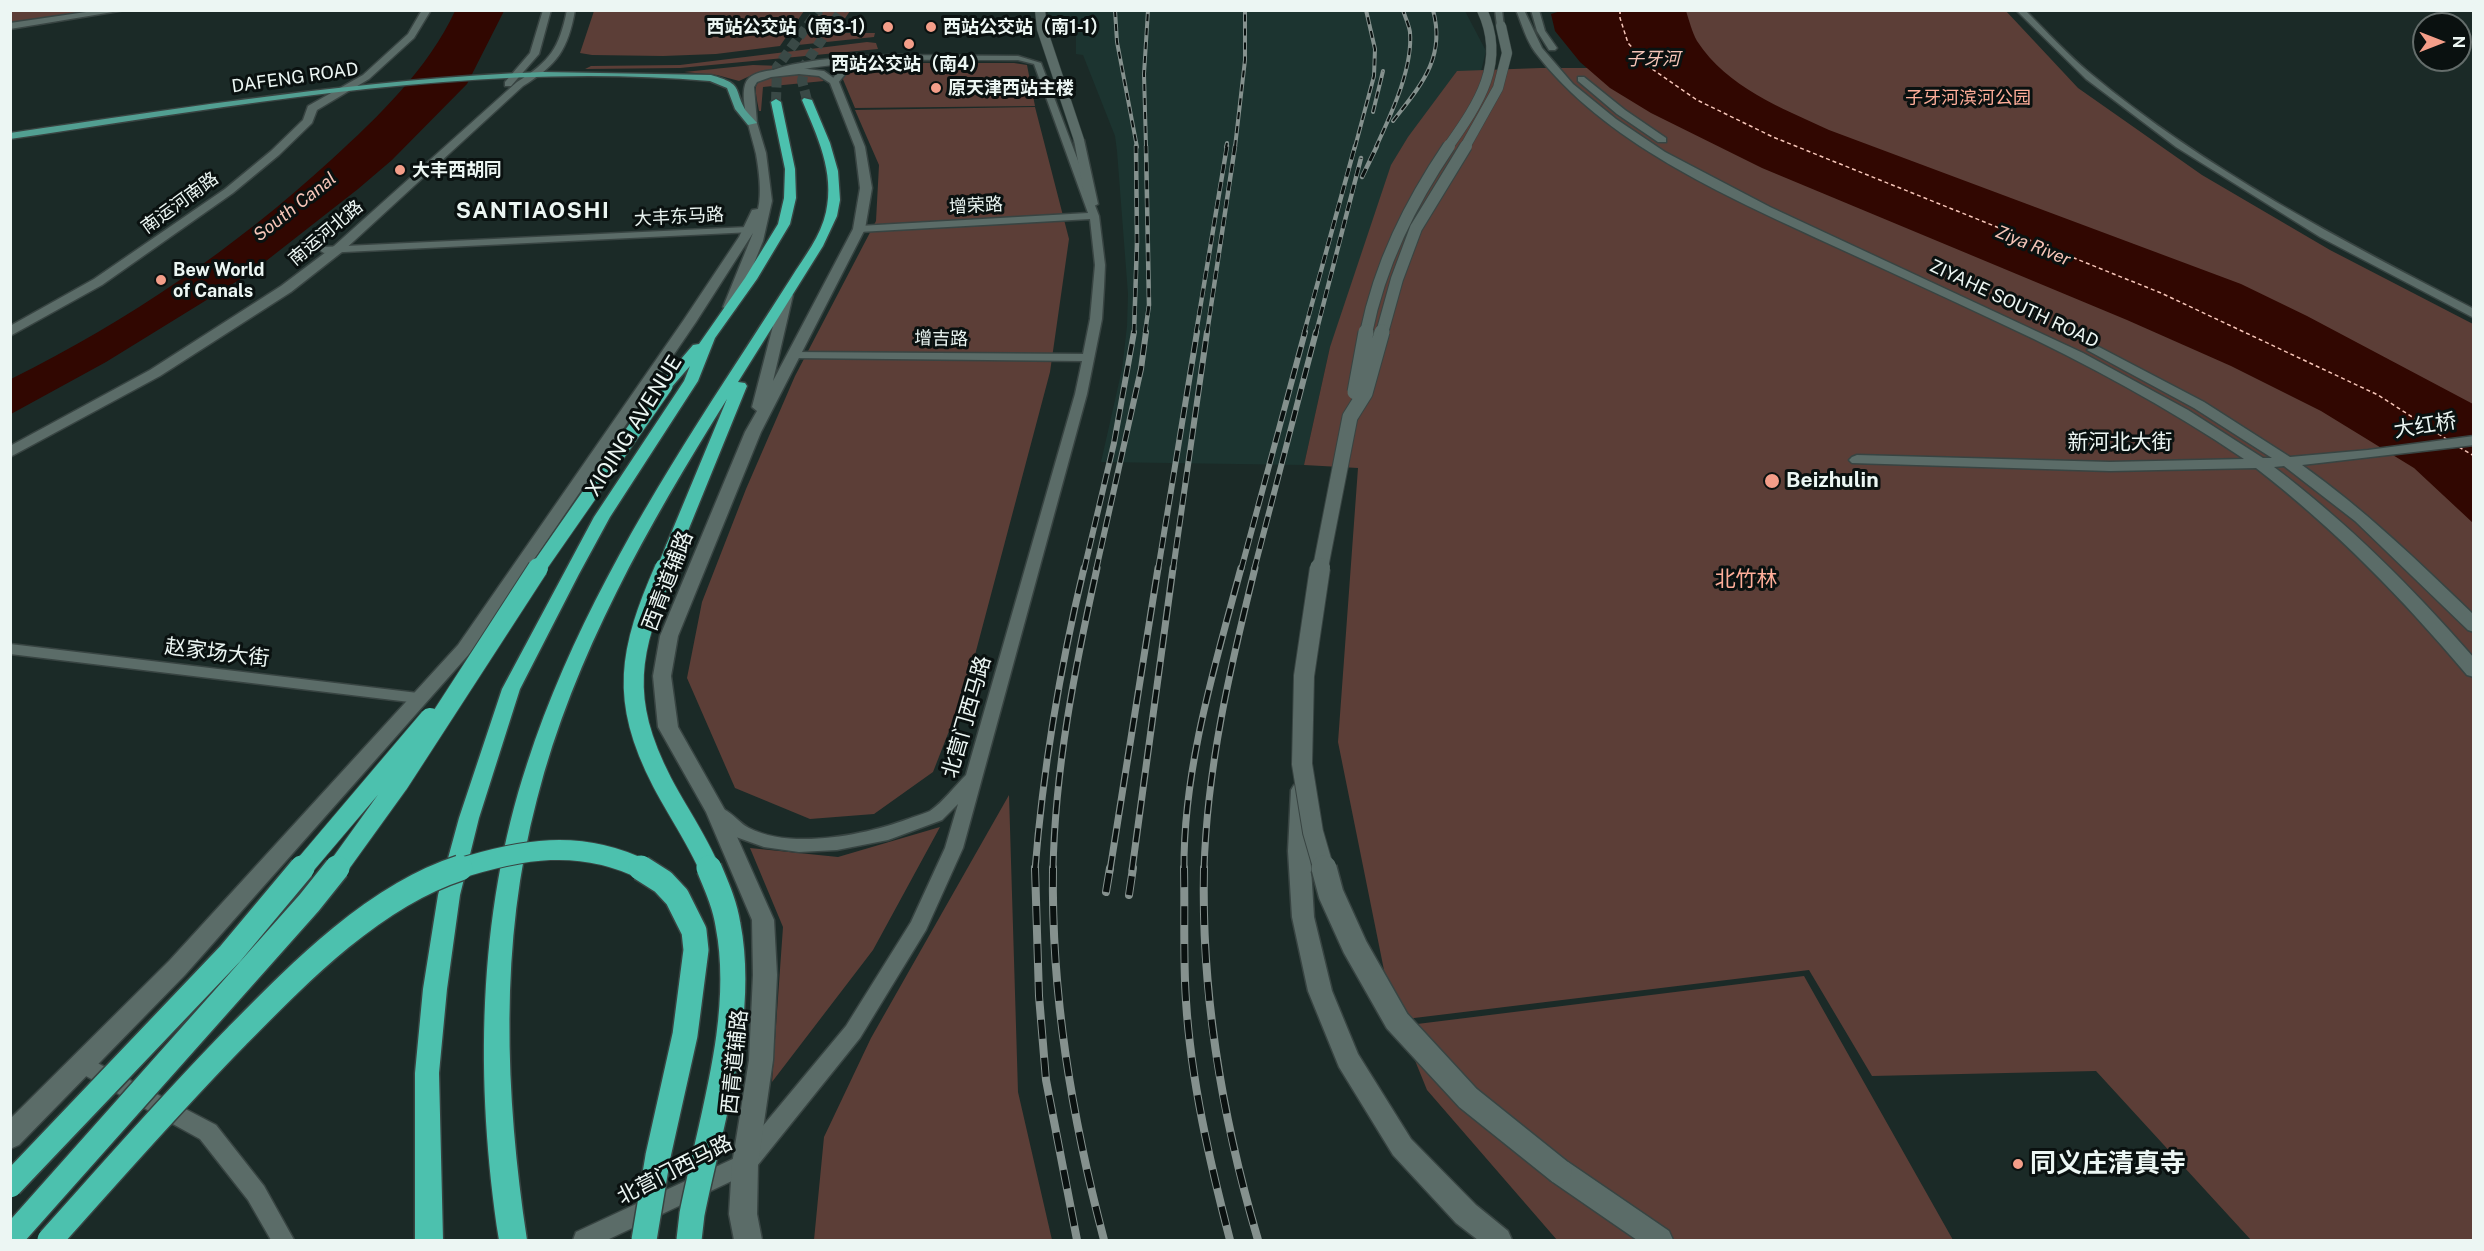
<!DOCTYPE html>
<meta charset="utf-8">
<style>
body{margin:0}
#map{position:relative;width:2484px;height:1251px;overflow:hidden;background:#1b2a27;font-family:"Public Sans",sans-serif}
canvas{display:block}
.frame{position:absolute;inset:0;border:12px solid #ecf6f3;pointer-events:none}
.north{position:absolute;left:2412px;top:12px;width:60px;height:60px;box-sizing:border-box;background:#0a1110;border:2px solid #646d6b;border-radius:50%;rotate:90deg;font-size:16px;font-weight:700;line-height:24px;text-align:center;color:#ecf6f3}
.north::after{content:'';display:block;margin:auto;width:21px;height:27px;background:#f49e89;clip-path:polygon(50% 0,100% 100%,50% 72%,0 100%)}
</style>
<div id="map">
<canvas width="2484" height="1251"></canvas>
<div class="frame"></div>
<div class="north">N</div>
</div>
<script>
const ctx = document.querySelector('canvas').getContext('2d');
ctx.lineJoin = 'round';
function paint(path, color) { ctx.fillStyle = color; ctx.fill(path, 'evenodd'); }
function trace(path, color, width, dash) { ctx.strokeStyle = color; ctx.lineWidth = width; ctx.lineCap = dash ? 'butt' : 'round'; ctx.setLineDash(dash || []); ctx.stroke(path); }
function drawText(font, color, halo, rows, align = 'center') {
  ctx.font = font + ' "Public Sans","Noto Sans SC",sans-serif'; ctx.lineWidth = 6; ctx.setLineDash([]); ctx.textBaseline = 'middle'; ctx.strokeStyle = halo; ctx.fillStyle = color; for (const [text, x, y, turn = 0] of rows) {
    ctx.save(); ctx.translate(x, y); ctx.rotate((+turn || 0) * Math.PI / 180); ctx.textAlign = isNaN(turn) ? turn : align; if (halo) ctx.strokeText(text, 0, 0); ctx.fillText(text, 0, 0); ctx.restore();
  }
}
paint(new Path2D(`
 M1048 10 1465 11 1486 51 1481 71 1456 72 1330 347 1304 465 1101 462 1122 369 1127 326 1128 294 1117 151 1115 136 1083 55 1076 54V22H1048Z`), '#1c3430');
paint(new Path2D(`
 M11 10 102 11 11 22Z
 M594 11V10L804 11 780 46 716 54 663 56 592 55 580 53Z
 M821 11H850L835 33H875L874 37 798 45Z
 M1668 11H2006L2078 88 2202 175 2330 250 2473 324V415L1781 119 1709 74Z
 M867 42 876 43 878 49 680 68 585 69 591 66 680 65Z
 M878 63H1014L1027 65 1035 106 855 108 842 77 847 72Z
 M753 65 783 66 754 74 739 81 717 75 684 72Z
 M1541 68H1602L2219 350 2433 473 2473 510V1240H2251L2096 1071 1872 1076 1809 970 1406 1019 1386 980 1338 742 1358 468 1304 465 1330 347 1391 165 1408 137 1457 71Z
 M801 73 818 76 824 81 763 87 761 111H759C758 104 755 94 756 87 757 75 792 74 801 73Z
 M1035 107 1069 239 1050 372 967 685 933 772 874 814 810 819 735 788 687 678 702 602 746 489 795 376 876 221 879 165 855 110Z
 M1009 795 1018 1092 1052 1240H814L824 1137 871 1038Z
 M940 827 873 950 772 1082 783 927 750 848 838 857Z
 M1804 976 1953 1240H1557L1427 1090 1401 1026Z`), '#5c3e37');
paint(new Path2D(`
 M1564 10 1686 11C1689 20 1692 32 1697 41 1728 88 1780 107 1829 130L2241 284 2307 316 2473 404V523L2414 468 2321 411 2231 366 2127 320 1762 168 1651 113 1610 88 1580 62 1555 31 1551 14Z
 M455 11H504L467 84 392 160 358 189 252 272 106 362 11 414V379C128 321 235 248 331 160 379 116 428 69 455 11Z`), '#310701');
trace(new Path2D(`
 M1620 10V18L1628 43 1652 69 1697 100 1773 137 2161 293 2378 395 2448 440
 M2459 447 2474 456`), '#f6c5b8', 1.5, [4, 3]);
trace(new Path2D(`
 M807 100 802 81 806 63 842 10
 M776 102 777 67 819 10`), '#3a4946', 10, [10, 4.5]);
const street = new Path2D(`
 M1495 10H1502L1504 28 1497 26Z
 M893 55 1018 56 1041 63 1099 216 1105 265 1104 287 1102 319 1087 394 963 848 926 930 860 1038 753 1171 607 1240H573L576 1232 737 1157 846 1026 911 922 945 848 958 804 942 820 888 840 837 850 799 852 764 847 736 837 707 812 710 808C726 803 736 821 749 828 792 850 865 835 908 819 915 816 924 814 930 811 943 802 955 786 966 775L1075 394 1082 361 794 358 788 355 794 352 1083 354 1090 319 1095 265 1090 219 859 232 854 229 859 226 1088 213 1034 64 1018 60C934 60 851 56 769 76L765 74C790 59 862 56 893 55Z
 M862 62 866 64 865 66 847 72 837 84 830 82 841 68Z
 M748 227 752 228V232L324 253 319 250 324 247Z
 M10 644 418 693 424 694 426 698 424 702 418 703 10 654Z
 M82 1055 216 1125 264 1186 294 1240H271L248 1200 200 1139 75 1070 72 1064 75 1058Z`);
const secondary = new Path2D(`
 M100 10H125L10 29V23Z
 M422 10H431L414 38 369 79 317 110 312 123 279 155 233 193 102 285 10 336V326L94 279 225 189 271 151 303 120 308 106 363 75 408 34Z
 M543 10H551L539 54 511 86H505V82L530 53Z
 M567 10H575C568 50 557 65 523 86L342 252 291 292 160 376 10 457V446L150 370 281 286 334 246 517 82C550 61 559 49 567 10Z
 M1516 10H1524L1542 48 1573 84 1616 119 1665 152 1770 207 2083 353 2188 410 2263 458H2272L2194 408 2087 350 2094 346 2099 347 2204 402 2290 457 2368 450 2474 436V445L2302 465C2364 509 2419 562 2474 615V632L2468 630 2355 521 2284 466 2274 467C2348 523 2413 588 2474 658V677L2467 675C2403 599 2335 529 2256 468L2110 471 1852 463 1849 460 1852 457 1857 455 2110 462 2244 459C2167 407 2086 363 2002 324 1943 296 1884 269 1825 242 1724 195 1603 142 1535 52 1526 40 1522 24 1516 10Z
 M1531 10H1539L1545 31 1557 48 1555 50H1549L1537 31Z
 M2016 10H2025C2047 32 2067 54 2091 74 2206 170 2341 240 2474 309V318L2320 237 2176 147 2086 79Z
 M799 68 824 71 839 82 865 147 872 188 865 229 761 432 678 636 671 676 678 727 726 812 774 920 777 975 773 1060 758 1164 757 1214 762 1240H734L729 1214 732 1164 749 1060 753 975 752 920 706 812 658 727 653 676 660 636 745 432 757 411 752 407 781 295 787 291 793 295 773 381 853 229 860 188 855 147 830 83 819 76 799 74 771 77 757 82 754 87 757 123 766 153 772 201 763 241 735 310 730 311 723 307 753 233 696 322 470 653 185 975 19 1145 10 1149V1119L169 961 458 645 683 321 739 237 752 210 758 209C762 193 759 171 756 154 753 138 735 91 749 78 761 68 785 70 799 68Z
 M1578 77H1584L1625 110 1666 138V142H1658L1617 114 1578 81Z
 M1079 137 1084 140 1098 204 1092 207 1086 204 1074 140Z
 M1301 783 1308 785 1311 790 1310 851 1314 917 1332 991 1358 1054 1411 1139 1476 1205 1508 1231 1512 1240H1478L1456 1223 1393 1155 1339 1067 1308 991 1292 917 1288 851 1291 790 1294 785Z
 M1559 1159 1568 1162 1669 1231 1673 1240H1637L1550 1180 1546 1171 1550 1162Z`);
const primary = new Path2D(`
 M543 72 711 75C746 85 732 89 747 112 750 116 754 119 757 123L748 125 735 109 727 88 710 81C477 61 240 105 10 139V133C188 107 364 79 543 72Z`);
const highway = new Path2D(`
 M804 98 812 100 830 143 838 171 840 200 837 216 823 246 738 382 745 383 747 386 681 548 673 553 665 548 727 399C649 524 574 655 537 799 499 943 505 1094 527 1240H499C475 1084 477 915 527 764 569 635 638 516 711 402 738 360 765 319 791 278 804 257 821 236 826 212 835 172 817 136 802 100Z
 M776 99 781 102 795 169 796 198 790 224 757 279 715 338 698 381 610 517 579 574 520 689 479 818 460 895 447 989 439 1073 443 1240H415V1073L423 989 438 895 459 818 502 689 594 517 684 381 690 366 670 389H660L658 386 693 345 699 344 745 278 778 224 784 198 785 169 771 102Z`);
trace(street, '#384442', 3);
trace(secondary, '#384442', 3);
trace(primary, '#384442', 3);
trace(highway, '#384442', 3);
paint(street, '#5b6c68');
paint(secondary, '#5b6c68');
paint(primary, '#529f92');
paint(highway, '#4cc1ae');
const railFar4 = new Path2D(`
 M1115 10 1117 42 1137 147
 M1373 112 1383 71
 M1393 121C1421 85 1446 58 1433 10
 M1146 147 1144 74 1148 10
 M1226 147 1227 143
 M1235 147 1245 60V10
 M1355 147 1374 76 1375 49 1366 10
 M1376 147C1391 114 1413 69 1410 32 1409 25 1405 17 1403 10`);
const railFar3 = new Path2D(`
 M1362 177 1377 146
 M1134 333 1137 242 1136 146
 M1145 333 1149 305 1146 146
 M1196 333 1227 146
 M1207 333 1235 146
 M1304 333 1355 146
 M1316 333 1361 158`);
const railFar2 = new Path2D(`
 M1084 570 1114 443 1134 332
 M1096 570 1141 369 1146 332
 M1158 570 1197 332
 M1173 570 1207 332
 M1241 570 1305 332
 M1254 570 1316 332`);
const railFar1 = new Path2D(`
 M1035 870C1043 768 1060 668 1084 568
 M1053 870C1055 768 1075 667 1097 568
 M1110 870 1158 568
 M1132 870 1173 568
 M1184 870C1183 769 1215 665 1241 568
 M1204 870C1207 767 1230 668 1255 568`);
const rail = new Path2D(`
 M1035 868 1039 996 1046 1080 1077 1240
 M1053 868C1051 995 1072 1118 1104 1240
 M1184 868C1185 913 1183 957 1186 1001 1191 1081 1210 1163 1230 1240
 M1204 868C1201 996 1222 1118 1258 1240
 M1106 892 1110 868
 M1129 895 1133 868`);
trace(railFar4, '#85918e', 4);
trace(railFar3, '#85918e', 4.5);
trace(railFar2, '#85918e', 6);
trace(railFar1, '#85918e', 7);
trace(rail, '#85918e', 8);
trace(railFar4, '#0a1110', 2, [7]);
trace(railFar3, '#0a1110', 3, [9]);
trace(railFar2, '#0a1110', 4, [11]);
trace(railFar1, '#0a1110', 4.5, [14]);
trace(rail, '#0a1110', 6, [19]);
const secondaryBridgeFar4 = new Path2D(`
 M1040 10 1042 29 1079 140
 M1448 147C1478 104 1507 63 1482 10
 M1465 147 1498 88 1507 53 1501 26`);
const secondaryBridgeFar3 = new Path2D(`
 M1366 333C1380 264 1410 204 1449 146
 M1382 333 1397 279 1416 228 1466 146`);
const secondaryBridgeFar2 = new Path2D(`
 M1355 392 1366 332
 M1320 570 1350 417 1365 393 1382 332`);
const secondaryBridgeFar1 = new Path2D(`
 M1320 568 1304 676 1302 764 1313 832 1324 870`);
const secondaryBridge = new Path2D(`
 M1324 868 1331 894 1355 947 1397 1021 1468 1098 1559 1171`);
const highwayBridgeFar2 = new Path2D(`
 M537 570 665 386
 M664 570 673 548`);
const highwayBridgeFar1 = new Path2D(`
 M665 568C629 650 619 699 662 782 677 811 697 839 710 870
 M301 870 430 718
 M336 870 398 784 538 568
 M455 870C520 849 580 838 644 870`);
const highwayBridge = new Path2D(`
 M641 868 663 882 677 897 694 931 696 950 685 1035 658 1156 644 1240
 M10 1185 230 954 302 868
 M10 1239 309 903 337 868
 M50 1240C112 1171 172 1102 237 1036 299 973 374 896 460 868
 M689 1240 692 1214C710 1123 746 1017 728 925 725 905 717 887 709 868`);
trace(secondaryBridgeFar4, '#384442', 11, []);
trace(secondaryBridgeFar3, '#384442', 14, []);
trace(secondaryBridgeFar2, '#384442', 17, []);
trace(secondaryBridgeFar1, '#384442', 22, []);
trace(secondaryBridge, '#384442', 28, []);
trace(highwayBridgeFar2, '#384442', 17, []);
trace(highwayBridgeFar1, '#384442', 22, []);
trace(highwayBridge, '#384442', 28, []);
trace(secondaryBridgeFar4, '#5b6c68', 10);
trace(secondaryBridgeFar3, '#5b6c68', 12);
trace(secondaryBridgeFar2, '#5b6c68', 15);
trace(secondaryBridgeFar1, '#5b6c68', 20);
trace(secondaryBridge, '#5b6c68', 25);
trace(highwayBridgeFar2, '#4cc1ae', 15);
trace(highwayBridgeFar1, '#4cc1ae', 20);
trace(highwayBridge, '#4cc1ae', 25);
for (const [x, y, r, color] of [
 [888,27,6,"#f49e89"],
 [931,27,6,"#f49e89"],
 [909,44,6,"#f49e89"],
 [936,88,6,"#f49e89"],
 [400,170,6,"#f49e89"],
 [161,280,6,"#f49e89"],
 [1772,481,8,"#f49e89"],
 [2018,1164,6,"#f49e89"]
]) { const dot = new Path2D(); dot.arc(x, y, r, 0, 2 * Math.PI); ctx.fillStyle = color; ctx.fill(dot); trace(dot, '#0a1110', 2); }
drawText('bold 18px', '#ecf6f3', '#0a1110', [
 ["西站公交站（南3-1）",876,27,"right"],
 ["西站公交站（南1-1）",943,27],
 ["西站公交站（南4）",909,64,"center"],
 ["原天津西站主楼",948,88],
 ["大丰西胡同",412,170],
 ["Bew World",173,270],
 ["of Canals",173,291]
], 'left');
drawText('italic 18px', '#f6c5b8', '#0a1110', [
 ["子牙河",1653,59],
 ["South Canal",295,207,-38],
 ["Ziya River",2033,246,22]
]);
drawText('18px', '#ecf6f3', '#0a1110', [
 ["DAFENG ROAD",295,78,-8],
 ["南运河南路",180,203,-36],
 ["增荣路",976,206,-3],
 ["大丰东马路",679,217,-3],
 ["南运河北路",326,233,-40],
 ["ZIYAHE SOUTH ROAD",2014,304,25],
 ["增吉路",941,339,1]
]);
drawText('18px', '#ffae9a', '#0a1110', [
 ["子牙河滨河公园",1968,98]
]);
drawText('21px', '#ecf6f3', '#0a1110', [
 ["XIQING AVENUE",634,426,-58],
 ["大红桥",2425,426,-9],
 ["新河北大街",2120,443],
 ["西青道辅路",668,581,-69],
 ["赵家场大街",217,653,7],
 ["北营门西马路",967,717,-74],
 ["西青道辅路",735,1062,-84],
 ["北营门西马路",675,1170,-27]
]);
drawText('bold 21px', '#ecf6f3', '#0a1110', [
 ["Beizhulin",1786,481]
], 'left');
drawText('21px', '#ffae9a', '#0a1110', [
 ["北竹林",1746,580]
]);
ctx.letterSpacing = '1.5px';
drawText('bold 22px', '#ecf6f3', '#0a1110', [
 ["SANTIAOSHI",533,211]
]);
ctx.letterSpacing = '0px';
drawText('bold 26px', '#ecf6f3', '#0a1110', [
 ["同义庄清真寺",2030,1164]
], 'left');
</script>
